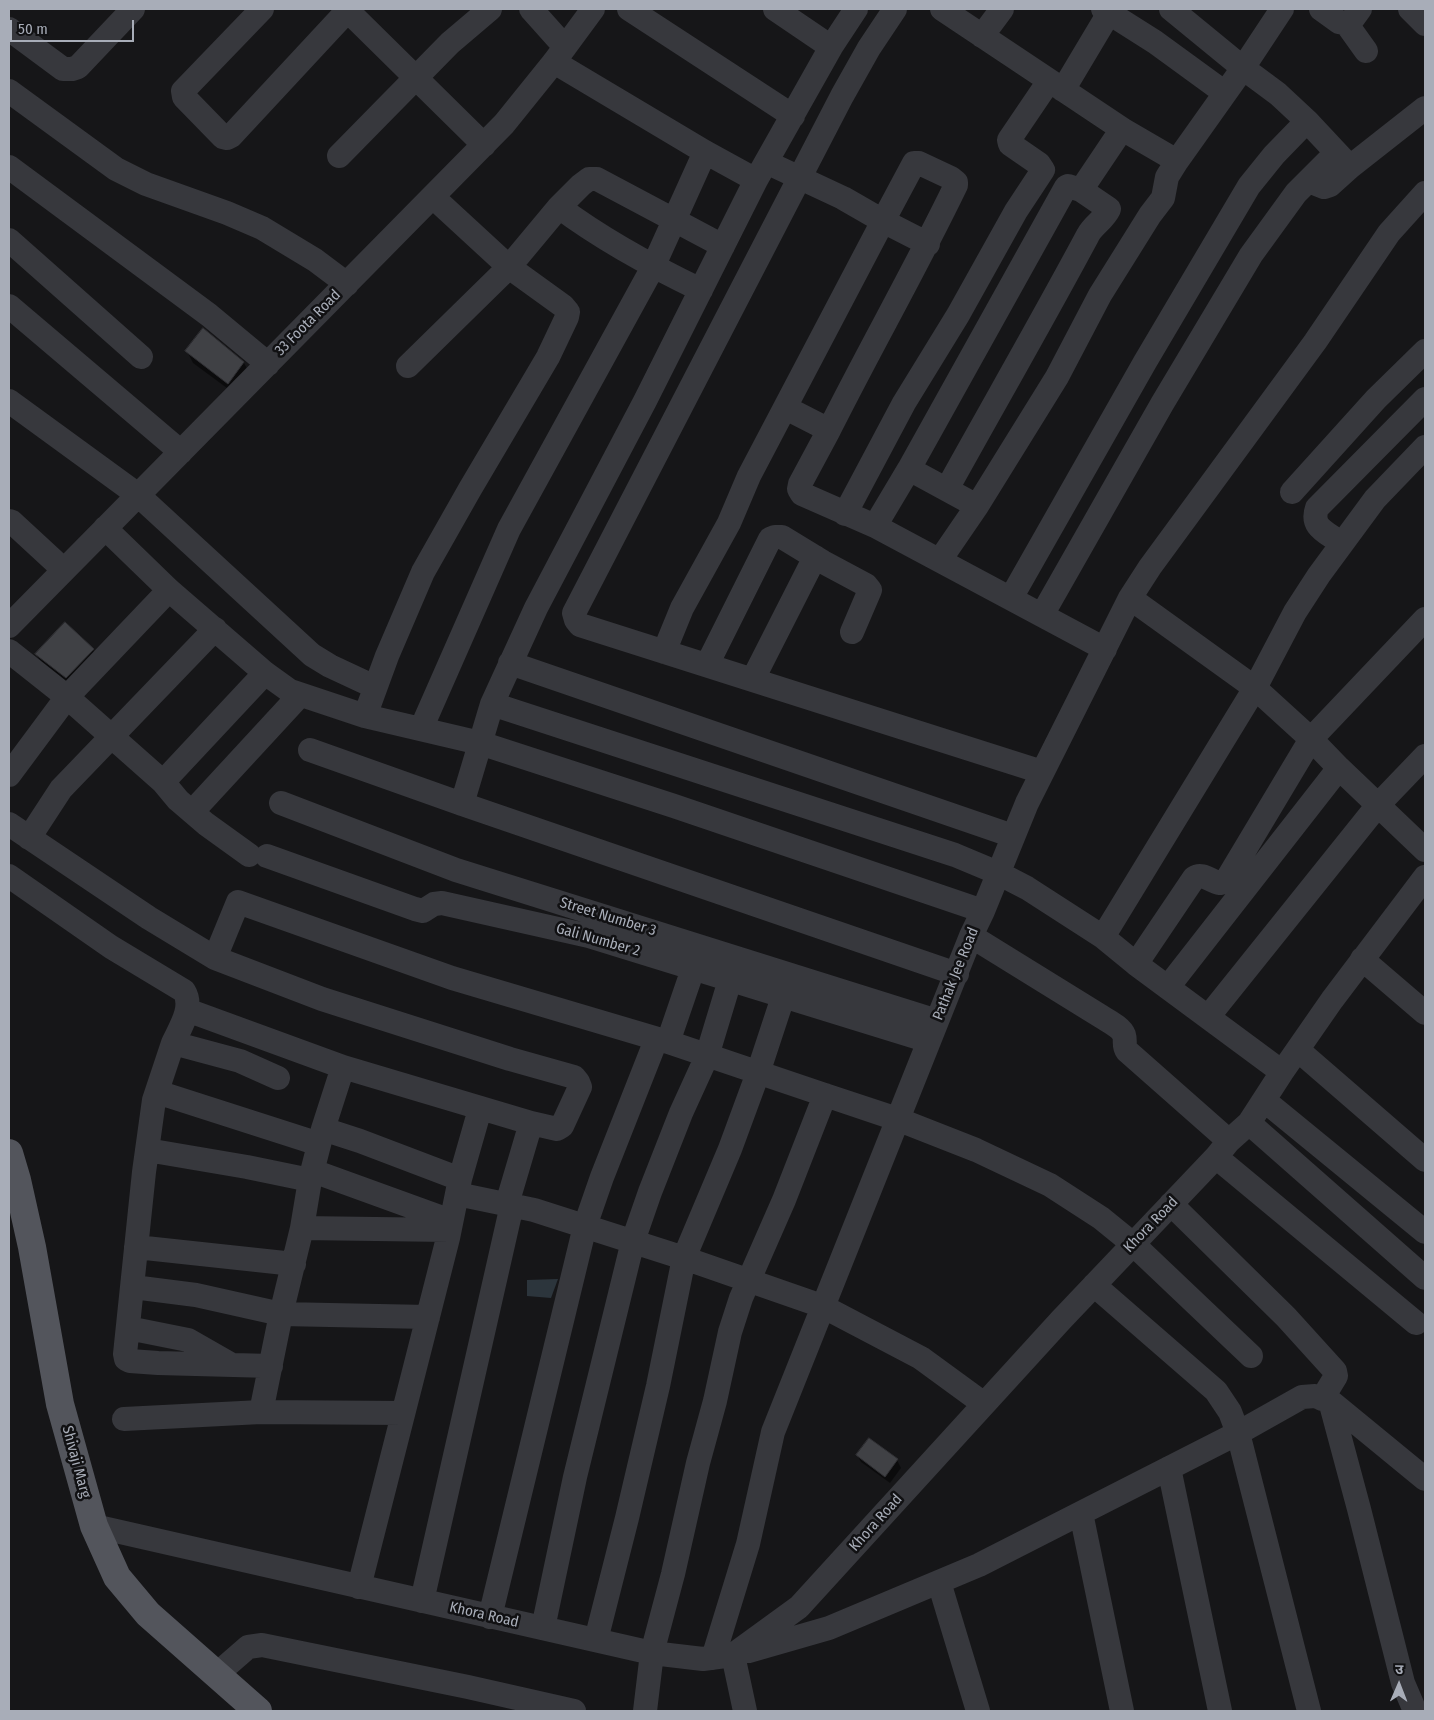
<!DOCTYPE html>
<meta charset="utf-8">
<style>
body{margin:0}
#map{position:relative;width:1434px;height:1720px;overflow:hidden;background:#161618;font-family:"Fira Sans Condensed","Noto Sans Devanagari",sans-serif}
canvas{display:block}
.frame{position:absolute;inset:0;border:10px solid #a8adb8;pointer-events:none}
.north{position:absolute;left:1374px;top:1660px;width:50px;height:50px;-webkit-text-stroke:4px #111113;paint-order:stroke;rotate:1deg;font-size:14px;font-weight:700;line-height:20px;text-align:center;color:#a8adb8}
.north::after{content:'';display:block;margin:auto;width:18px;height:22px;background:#a8adb8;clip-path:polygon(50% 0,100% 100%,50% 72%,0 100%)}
.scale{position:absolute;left:10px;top:20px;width:124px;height:22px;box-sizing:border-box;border:2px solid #a8adb8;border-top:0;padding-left:6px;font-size:15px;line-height:18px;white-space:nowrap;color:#a8adb8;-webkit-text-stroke:4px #111113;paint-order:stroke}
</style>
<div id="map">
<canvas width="1434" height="1720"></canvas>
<div class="frame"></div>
<div class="north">उ</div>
<div class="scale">50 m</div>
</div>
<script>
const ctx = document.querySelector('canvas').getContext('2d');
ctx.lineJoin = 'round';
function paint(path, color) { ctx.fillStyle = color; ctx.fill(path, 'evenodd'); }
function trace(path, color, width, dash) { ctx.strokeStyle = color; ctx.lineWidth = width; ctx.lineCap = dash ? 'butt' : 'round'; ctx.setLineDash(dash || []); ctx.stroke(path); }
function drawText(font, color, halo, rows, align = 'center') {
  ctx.font = font + ' "Fira Sans Condensed",sans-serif'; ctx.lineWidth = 5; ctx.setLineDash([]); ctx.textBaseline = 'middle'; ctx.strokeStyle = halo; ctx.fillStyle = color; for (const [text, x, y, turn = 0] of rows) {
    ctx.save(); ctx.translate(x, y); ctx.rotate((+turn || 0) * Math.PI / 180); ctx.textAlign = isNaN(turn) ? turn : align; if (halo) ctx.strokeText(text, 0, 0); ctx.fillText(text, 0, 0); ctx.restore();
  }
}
paint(new Path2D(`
 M558 1279 551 1298 527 1296V1280Z`), '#2c353c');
paint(new Path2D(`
 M203 330 244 363 250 374 235 394 193 363 187 351Z
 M93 650 99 661 73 689 43 665 36 654Z
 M869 1439 897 1460 901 1468 890 1483 861 1462 857 1455Z`), '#0007');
const building = new Path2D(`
 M203 328 244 362 228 384 185 351Z
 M65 622 94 649 66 678 35 654Z
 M869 1438 898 1459 885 1477 856 1455Z`);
paint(building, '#404145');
trace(building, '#303034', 1);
trace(new Path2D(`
 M262 9 183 91 184 97 223 137 227 138 231 136 349 9
 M346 9 484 145
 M531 9 565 47
 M629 9 793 116
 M775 9 831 47
 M895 9 869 48 842 96 574 613 576 620 580 625 1042 772
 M942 9 1122 129 1177 161
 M1103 9 1155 42 1225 93
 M1171 9 1243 68 1278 94 1307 121 1350 167
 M1321 9 1339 22 1346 23 1352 20 1360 9
 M1410 9 1425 24
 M1346 23 1366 51
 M9 29 63 69H72L78 67 133 9
 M982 36 1002 9
 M554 62 705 152 756 180
 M1063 90 1109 13
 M9 91 116 169 146 184 227 213 262 228 315 260 347 284
 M339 156 450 43 490 9
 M9 167 209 315 268 364
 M1309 181 1324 187 1330 185 1350 167 1425 108
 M559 207C603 240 651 266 701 290
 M9 240 141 357
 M9 306 181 452
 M408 366 509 267 559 207 581 185 589 179H597L723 246
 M9 401 138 495 312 655 330 666 375 687
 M786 408 829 430 800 484 799 489 802 494 875 526 1105 649
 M829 430C870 348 916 268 956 185V182L951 178 919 163H914L883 221 928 244
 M909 469 1066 187 1068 186 1081 190 1122 129
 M947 489C994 404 1042 321 1088 235 1093 225 1104 220 1109 209L1081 190
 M1292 492 1376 399 1425 351
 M977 506 1057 377 1100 295 1150 215 1163 198 1167 177 1177 161 1243 68 1282 9
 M845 514 904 403 958 315 1016 211 1043 170 1039 164 1010 144 1009 140 1049 81
 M9 521 12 522 64 570
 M875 526 909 469 977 506 940 560
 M105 528 169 590 265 673 290 691 365 716 480 743 674 806 983 911
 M1341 543C1327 532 1310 528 1317 508L1425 399
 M1011 598 1145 362 1249 186 1274 155 1307 121
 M1130 598 1255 688 1311 739 1339 768 1425 850
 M1042 615 1162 404 1251 255 1296 193 1336 153
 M9 626 504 124 554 62 593 9
 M9 651 67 697 163 782 178 800 206 824 249 855
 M664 652 682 608 729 523 749 476 883 221 843 198 766 162
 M510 663 1013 836
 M707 665 770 539 775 537H782L823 562 866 585 870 590 852 632
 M753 679 815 557
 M492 704 955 855 998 873 1027 888 1103 937 1136 964 1282 1072
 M365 716 387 656 423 572 470 489 548 357 567 317 568 312 563 306 509 267 433 197
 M421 729 509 529 653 267 705 152
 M310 750 462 804 957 974
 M9 775 67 697 169 590
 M163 782 265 673
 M281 803 456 870 937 1021
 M462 804 492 704 536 608 645 401 756 180 831 47 856 9
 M192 812 300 695
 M9 824 149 918 215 958 322 999 510 1059 574 1077 578 1082 580 1087 562 1126 557 1129 531 1123
 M29 838 61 789 215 629
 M267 856 415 909 423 911 434 904 442 903 589 936 929 1041
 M9 876 111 947 184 991C194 1007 180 1028 173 1043L240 1061 278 1078
 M971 936 1102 1017C1108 1021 1121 1027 1124 1035 1126 1041 1123 1046 1127 1051L1229 1141
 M1103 937 1255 688 1295 612 1319 575 1375 499 1425 447
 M215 958 238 902 452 978 668 1042 825 1095 897 1119 976 1150 1050 1185 1101 1218 1133 1244 1251 1356
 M1362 959 1425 1013
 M1136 964 1194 878C1203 872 1211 882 1220 883L1226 881 1311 739 1425 619
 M1168 987 1339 768
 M187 1010 343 1067 531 1123 507 1204
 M1208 1017 1378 805 1425 756
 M668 1042 693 969
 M173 1043 154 1100 144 1172 125 1354 126 1359 130 1361 158 1363 271 1366
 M1298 1050 1425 1160
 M157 1092 319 1144
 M1265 1101 1425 1232
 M1249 1123 1425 1278
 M323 1129 360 1141 460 1179
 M147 1150 247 1167 310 1180
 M1216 1157 1416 1323
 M313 1171 451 1221
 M457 1194 534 1210 684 1258 822 1306 921 1358 984 1404
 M1171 1204 1286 1317 1335 1371 1336 1376 1322 1399
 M302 1228 449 1230
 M136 1247 294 1264
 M1094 1285 1216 1391 1230 1412 1238 1433 1309 1711
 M133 1287 196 1295 281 1314 428 1317
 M128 1328 188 1340 230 1364
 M1330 1401 1425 1479
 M261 1412 281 1314 302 1228 310 1180 323 1129 343 1067
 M124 1419 261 1412 403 1413
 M1169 1468 1220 1711
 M1081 1513 1122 1711
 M94 1526 652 1653 703 1659 733 1655 799 1607 1061 1320 1216 1157 1229 1141 1249 1123 1282 1072 1332 1000 1425 877
 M939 1582 978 1711
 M359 1587 448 1238 460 1179 480 1109
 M422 1601 512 1205
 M490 1617 585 1226 602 1177 656 1040
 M543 1628 575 1477 633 1241 650 1192 681 1113 707 1056 730 980
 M596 1640 627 1518 658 1386 684 1258 730 1149 758 1073 783 997
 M749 1651 829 1628 979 1565 1238 1433 1302 1397 1315 1396 1330 1401 1359 1509 1403 1683 1415 1711
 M733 1655 745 1711
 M713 1658 748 1544 773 1432 971 936 983 911 1027 803 1130 598 1150 567 1315 342 1389 233 1425 193
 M217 1674 248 1647 262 1645 468 1687 574 1711
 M645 1711 652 1653 673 1574 698 1463 715 1401 730 1332 741 1298 784 1200 825 1095`), '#37383d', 24);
trace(new Path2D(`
 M9 1153 17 1180 32 1247 60 1404 94 1526 117 1577 148 1614 258 1711`), '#53555c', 28);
drawText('15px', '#a8adb8', '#111113', [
 ["33 Foota Road",308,323,-45],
 ["Street Number 3",608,917,17],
 ["Gali Number 2",598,940,16],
 ["Pathak Jee Road",956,974,-68],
 ["Khora Road",1151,1225,-46],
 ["Shivaji Marg",76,1462,75],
 ["Khora Road",876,1523,-48],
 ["Khora Road",484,1615,13]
]);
</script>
